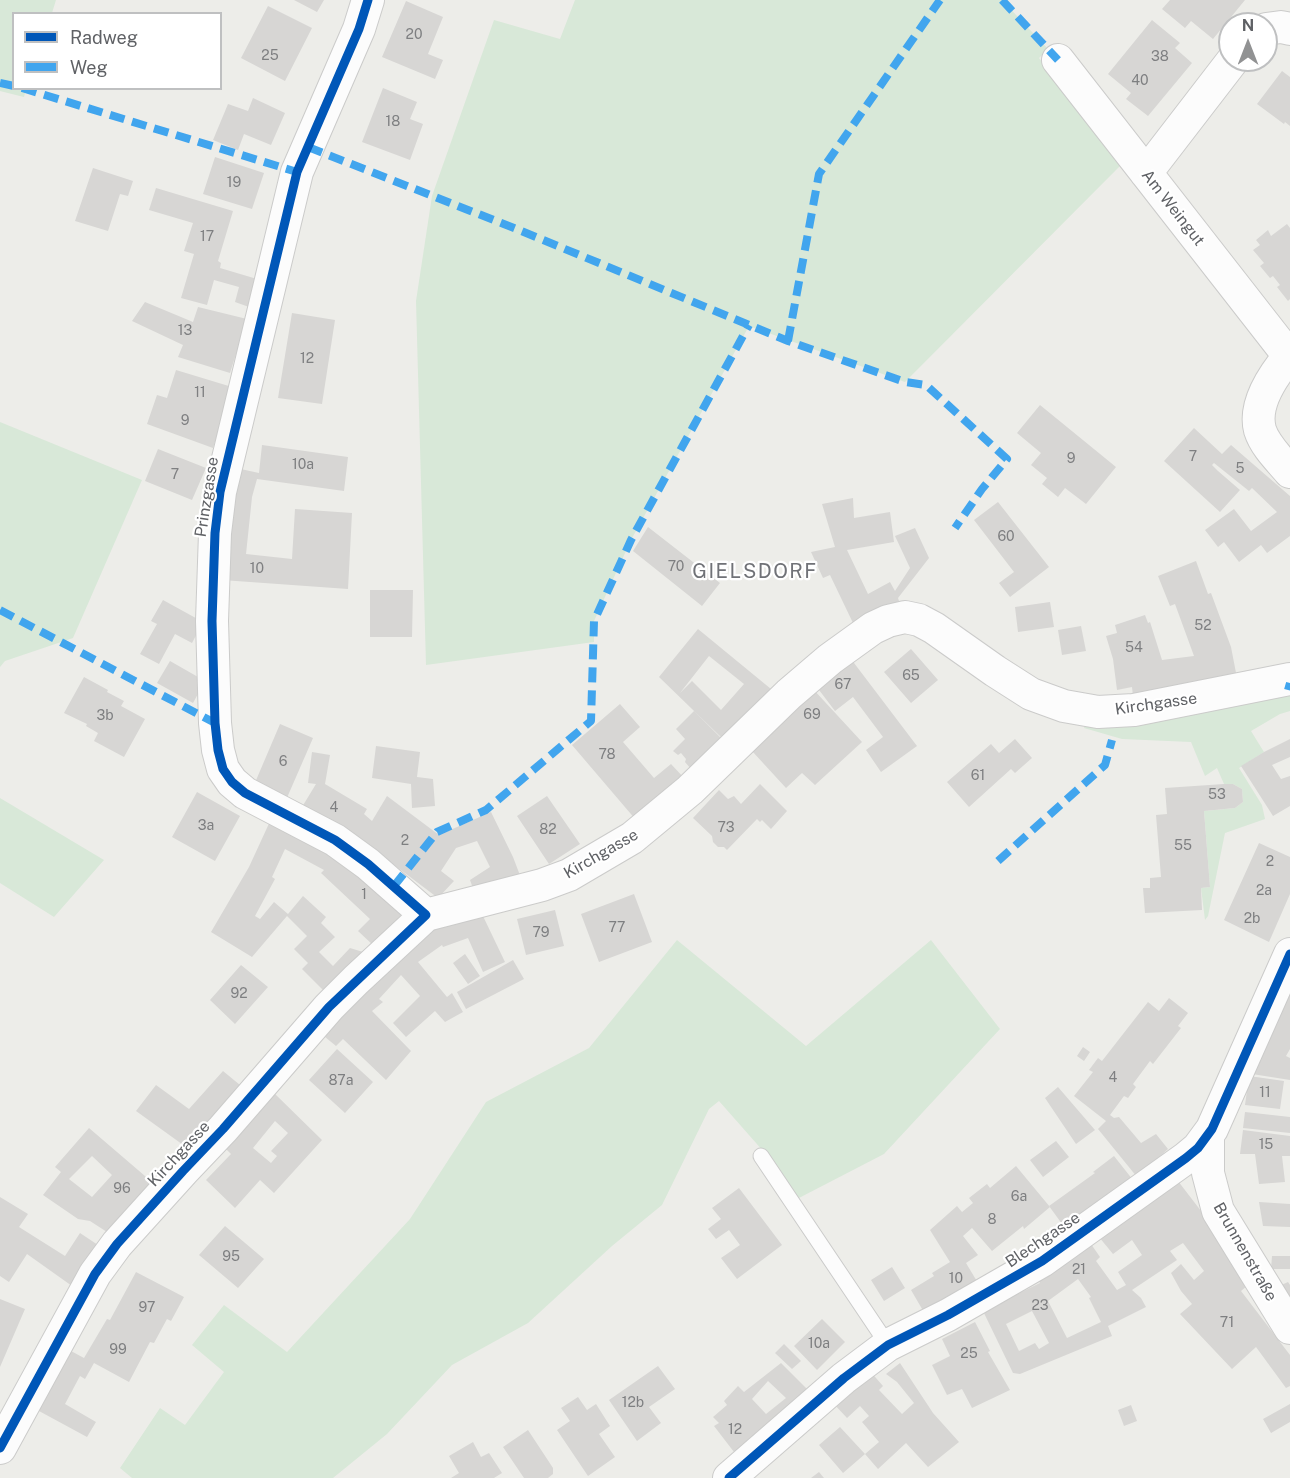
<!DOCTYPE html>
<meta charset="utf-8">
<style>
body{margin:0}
#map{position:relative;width:1290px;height:1478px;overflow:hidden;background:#edede9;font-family:"Public Sans",sans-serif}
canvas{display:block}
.legend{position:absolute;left:12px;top:12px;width:210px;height:78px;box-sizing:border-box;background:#fff;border:2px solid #bfc0c1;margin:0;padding:8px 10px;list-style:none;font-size:18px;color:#5f6165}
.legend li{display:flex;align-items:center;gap:12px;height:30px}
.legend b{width:30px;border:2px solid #bfc0c1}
.north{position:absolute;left:1218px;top:12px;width:60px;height:60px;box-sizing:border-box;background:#fff;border:2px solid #bfc0c1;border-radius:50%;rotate:0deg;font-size:16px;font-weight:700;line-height:24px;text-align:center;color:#5f6165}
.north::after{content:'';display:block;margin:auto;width:21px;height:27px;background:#919293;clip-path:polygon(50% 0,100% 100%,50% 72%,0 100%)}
</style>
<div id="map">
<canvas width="1290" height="1478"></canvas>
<ul class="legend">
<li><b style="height:8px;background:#0057b8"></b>Radweg</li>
<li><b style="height:8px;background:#41a5ee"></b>Weg</li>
</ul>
<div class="north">N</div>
</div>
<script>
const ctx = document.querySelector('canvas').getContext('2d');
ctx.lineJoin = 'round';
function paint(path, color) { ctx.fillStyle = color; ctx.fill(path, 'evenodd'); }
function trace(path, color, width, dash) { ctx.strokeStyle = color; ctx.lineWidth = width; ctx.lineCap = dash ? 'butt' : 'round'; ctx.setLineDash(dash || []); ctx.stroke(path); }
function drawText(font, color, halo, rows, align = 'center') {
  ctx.font = font + ' "Public Sans",sans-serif'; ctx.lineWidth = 4.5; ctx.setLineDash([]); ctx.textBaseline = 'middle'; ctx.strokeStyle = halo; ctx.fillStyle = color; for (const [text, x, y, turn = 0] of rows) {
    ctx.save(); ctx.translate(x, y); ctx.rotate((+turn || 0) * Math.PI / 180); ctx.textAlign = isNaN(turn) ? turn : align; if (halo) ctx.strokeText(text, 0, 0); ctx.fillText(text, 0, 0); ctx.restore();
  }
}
paint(new Path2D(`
 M0 0H56L52 13 14 14V88L26 89 24 97 0 91Z
 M575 0H1002L1048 49 1039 58 1121 165 905 382 749 326 631 540 594 621V642L426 665 416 301 432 196 494 20 560 39Z
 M0 422 142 480 73 638 5 661 0 667Z
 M1290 695V711L1280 714 1251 731 1264 752 1239 768 1262 805 1265 819 1225 833 1208 916 1205 920 1201 888 1210 887 1204 811 1235 808 1243 802 1242 789 1233 784H1224L1217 768 1205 776 1191 742 1122 739 1084 728 1085 725Z
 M0 798 104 860 54 917 0 883Z
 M677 940 806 1046 931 940 1000 1029 884 1154 797 1199 771 1160 719 1101 709 1109 662 1205 612 1246 528 1323 452 1365 387 1434 333 1478H132L120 1468 160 1408 185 1425 224 1372 192 1345 224 1305 287 1352 410 1219 486 1102 589 1048Z`), '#d8e8d8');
paint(new Path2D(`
 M294 0H324L317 12Z
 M1170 0H1245L1213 39 1191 21 1185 28 1162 9Z
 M406 1 443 17 428 54 443 60 435 79 382 57Z
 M268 6 312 28 285 81 241 58Z
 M1152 20 1180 43 1175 48 1192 63 1148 116 1126 99 1131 93 1108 74Z
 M1282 71 1290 77V126L1285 122 1284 124 1257 104Z
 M383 88 417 102 410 119 423 124 410 160 362 142Z
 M253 98 285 113 271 145 244 134 238 150 213 140 228 104 248 111Z
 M215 157 264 173 252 209 203 194Z
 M93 168 133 181 128 196 120 194 108 231 75 221Z
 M156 188 233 211 218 261 221 263 220 268 257 279 249 307 235 302 239 287 214 280 207 305 181 298 194 254 184 251 193 223 149 210Z
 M1287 224 1290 228V299L1288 301 1277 287 1280 285 1273 276 1270 278 1260 266 1264 263 1253 250 1260 245 1256 240 1268 230 1271 236Z
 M145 302 193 322 198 307 247 319 230 373 178 357 183 345 132 321Z
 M292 313 335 320 322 404 278 398Z
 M176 370 232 387 213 448 147 424 157 395 167 398Z
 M1040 405 1116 467 1086 504 1065 488 1058 497 1042 484 1047 478 1031 465 1041 453 1017 433Z
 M1194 428 1222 454 1231 445 1290 496V536L1267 553 1261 545 1239 562 1224 542 1218 547 1205 530 1234 509 1251 531 1277 512 1252 488 1249 491 1214 463 1212 465 1218 471 1240 490 1220 512 1164 461Z
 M262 445 348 457 344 491 257 479 252 497 246 554 292 559 295 509 352 513 348 589 222 580 236 468 259 473Z
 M158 449 206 468 192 500 145 481Z
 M853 498 854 518 890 512 894 542 847 550 868 594 890 582 895 591 910 568 895 536 915 528 929 558 898 598 899 601 853 623 830 575 823 578 811 552 835 547 822 504Z
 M998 502 1049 567 1010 597 999 583 1014 572 974 520Z
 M648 527 720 583 702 606 633 551Z
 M1196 561 1208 594 1211 593 1231 647 1237 678 1133 696 1132 687 1117 690 1113 659 1106 636 1117 633 1115 625 1145 615 1148 623 1150 622 1162 660 1194 656 1175 604 1170 606 1158 576Z
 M370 590H413L412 637H370Z
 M163 600 203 622 192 643 175 634 159 664 140 654 157 624 151 621Z
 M1050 602 1054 627 1018 632 1015 607Z
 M1081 626 1086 651 1062 655 1058 630Z
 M698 629 771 689 750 709 751 711 724 740 659 677ZM709 656 744 684 721 710 692 681 680 693Z
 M911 649 938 680 911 703 884 672Z
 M851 659 917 746 881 772 866 750 883 737 853 697 835 711 816 686Z
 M170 661 205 681 193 703 157 683Z
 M84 677 108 690 107 692 124 701 121 706 145 719 124 757 94 741 98 733 86 726 87 724 64 713Z
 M813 689 862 742 815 785 802 773 786 788 752 751Z
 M620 704 640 727 623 742 654 778 671 764 685 779 636 820 572 745Z
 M694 711 722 739 691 769 685 762 686 759 681 753 678 755 673 751 685 739 676 729Z
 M280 724 313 738 286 800 254 785Z
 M1015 739 1032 758 1015 773 1011 769 969 807 947 782 991 744 999 753Z
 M1290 739V757L1272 765 1281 779 1290 776V806L1273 816 1241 766 1264 752Z
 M376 746 420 752 417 777 433 779 435 806 412 808 411 784 372 778Z
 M312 752 330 755 325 784 367 809 364 814 372 821 387 796 439 835 491 812 513 857 521 878 474 891 470 880 490 867 477 841 456 848 441 871 454 881 438 898 353 834 302 807 316 784 308 783Z
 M760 784 787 811 771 829 762 820 760 822 757 819 727 850 724 847H718L713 842 712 836 693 818 719 790 728 799 734 796 741 804Z
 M1224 784H1233L1242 789 1243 802 1235 808 1204 811 1210 887 1201 888 1202 910 1145 913 1143 888H1150V878L1161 877 1156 815 1167 814 1165 788Z
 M197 792 240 816 215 861 172 837Z
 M547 796 580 844 549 864 517 816Z
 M272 817 337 855 402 914 374 946 358 931 370 919 321 873 324 870 285 849 272 877 275 879 255 916 260 919 274 902 288 914 303 896 326 917 321 923 335 937 319 952 333 966 350 948 363 952 326 993 302 969 308 963 294 949 307 936 287 916 252 957 211 932 249 867Z
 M1259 843 1290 857V894L1269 942 1224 920Z
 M634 894 652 942 599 962 581 914Z
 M555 910 564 946 526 955 517 919Z
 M482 914 505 962 483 972 468 938 443 947 442 945 418 962 447 997 452 993 463 1012 445 1022 435 1011 406 1037 393 1023 420 996 401 975 379 999 383 1002 372 1011 411 1051 386 1080 343 1039 336 1046 319 1032 429 927 458 916 461 923Z
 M465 954 480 976 468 984 453 963Z
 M513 960 524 979 466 1009 457 992Z
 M241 965 268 987 235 1024 210 1000Z
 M1290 990V1049L1286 1056 1290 1058V1080L1252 1074Z
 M1169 998 1188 1013 1178 1026 1181 1028 1153 1064 1150 1061 1133 1084 1136 1087 1128 1098 1124 1096 1110 1115 1114 1118 1119 1117 1141 1143 1156 1134 1168 1149 1137 1177 1098 1129 1106 1121 1074 1096 1093 1072 1089 1070 1098 1058 1102 1061 1148 1002 1159 1011Z
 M1083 1047 1090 1052 1084 1061 1077 1056Z
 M337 1049 373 1082 345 1113 309 1080Z
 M223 1071 240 1085 186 1147 136 1111 156 1085 189 1109Z
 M1249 1076 1284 1081 1280 1109 1245 1105Z
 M1058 1087 1095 1130 1076 1144 1045 1098Z
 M273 1092 322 1140 274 1193 260 1180 235 1208 206 1180 231 1154 223 1146ZM275 1121 288 1133 271 1151 277 1156 271 1163 253 1148Z
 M1245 1112 1290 1117V1133L1243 1128Z
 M89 1128 152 1182 107 1232 90 1221 78 1219 43 1195 61 1172 55 1167ZM92 1156 112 1175 92 1197 69 1179Z
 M1243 1130 1290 1136V1156H1282L1285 1182 1259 1184 1255 1154H1240Z
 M1056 1141 1069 1157 1043 1177 1030 1160Z
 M1114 1156 1133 1180 1065 1228 1049 1206 1095 1173 1093 1172Z
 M1016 1166 1050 1207 1024 1229 1023 1226 992 1251 972 1228 963 1236 978 1255 966 1263 978 1283 925 1314 911 1290 934 1276 932 1273 950 1262 930 1230 957 1206 962 1212 973 1203 969 1198 987 1184 990 1188Z
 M1178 1181 1254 1280 1241 1291 1290 1355V1386L1286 1388 1256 1347 1232 1369 1180 1314 1192 1304 1181 1291 1171 1273 1181 1264 1194 1280 1204 1271 1183 1243 1170 1251 1177 1260 1132 1290 1141 1298 1146 1307 1108 1326 1112 1336 1020 1374 1013 1373 983 1311 1040 1283 1039 1281 1091 1244 1100 1257 1096 1261 1117 1290 1126 1285 1118 1272 1142 1255 1132 1240 1113 1254 1099 1237ZM1078 1279 1091 1297 1089 1298 1101 1322 1067 1338 1048 1301ZM1032 1311 1049 1343 1039 1349 1035 1343 1019 1351 1006 1324Z
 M739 1188 782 1245 737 1279 721 1258 740 1245 729 1230 716 1239 708 1229 721 1219 712 1208Z
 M0 1197 28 1214 19 1227 65 1256 80 1233 98 1245 72 1286 27 1254 9 1282 0 1276Z
 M1259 1202 1290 1204V1227L1263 1226Z
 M225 1226 264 1259 238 1288 199 1255Z
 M1272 1256H1290V1269H1271Z
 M892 1267 905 1288 884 1301 871 1280Z
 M136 1272 184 1297 171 1321 167 1319 154 1343 150 1342 129 1382 94 1363 85 1379 80 1376 65 1404 96 1422 87 1437 39 1411 71 1351 84 1358 107 1319 110 1320Z
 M1288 1282 1290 1285V1314L1277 1287Z
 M0 1299 25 1309 0 1367Z
 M822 1319 845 1342 817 1370 794 1346Z
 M975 1322 990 1351 988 1352 1010 1390 972 1408 962 1389 947 1395 932 1365 950 1356 942 1339Z
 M784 1344 801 1361 792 1369 775 1353Z
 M781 1363 811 1393 734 1452 714 1426 719 1423 713 1417 727 1405 724 1401 738 1386 744 1392ZM768 1381 786 1398 766 1414 752 1399Z
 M900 1363 933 1413 959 1442 928 1467 906 1443 878 1469 865 1454 879 1442 862 1422 869 1416 860 1406 847 1418 833 1403 869 1370 883 1386 879 1390 902 1414 914 1403 897 1382 886 1374Z
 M658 1366 675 1389 649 1407 661 1423 637 1441 609 1400Z
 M578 1397 587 1410 596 1404 610 1426 599 1434 615 1457 588 1476 557 1430 570 1421 561 1408Z
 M1290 1404V1422L1271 1433 1263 1419Z
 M1131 1405 1137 1421 1124 1426 1118 1410Z
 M840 1427 865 1454 843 1473 819 1445Z
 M528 1430 553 1468V1474L548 1478H524L503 1447Z
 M473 1442 481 1457 489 1453 502 1473 494 1478H451L459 1473 449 1456Z
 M819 1472 824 1478H811Z`), '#d7d6d4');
const lane = new Path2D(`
 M761 1156 888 1345`);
const street = new Path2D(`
 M368 0 359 29 297 172 220 492 215 533 212 621 215 723 218 750 223 769 232 782 245 793 335 840 368 864 426 915
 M1266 29 1281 27 1290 29
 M1058 60 1289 356
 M1146 173 1233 60
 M1290 355C1274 374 1253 404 1260 430 1265 446 1280 460 1290 472
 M1208 1136V1173L1218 1211 1290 1328
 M0 1448 95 1274 117 1244 183 1171 223 1129 329 1007 356 980 426 915 542 885 569 875 632 838 690 790 789 694 830 659 873 628 888 621 905 617 919 620 934 628 995 671 1031 694 1064 706 1098 712 1134 710 1290 679
 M729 1478 844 1378 888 1345 948 1315 1042 1261 1186 1158 1198 1148 1212 1129 1290 954`);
trace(lane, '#cbcbca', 17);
trace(street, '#cbcbca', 34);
trace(lane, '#fcfcfc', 15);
trace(street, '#fcfcfc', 32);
trace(new Path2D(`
 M1002 0 1058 60
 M0 83 14 86
 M22 88 297 172
 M308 147 514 228 788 341 905 382 926 385 1007 459 982 489 955 528
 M788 341 819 174 940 0
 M0 610 215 723
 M1288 690 1290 683
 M998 861 1105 765 1112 740
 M394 886 437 832 486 810 591 721 594 621 631 540 749 325`), '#41a5ee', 8, [15, 8]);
trace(new Path2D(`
 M0 1448 95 1274 117 1244 183 1171 223 1129 329 1007 426 915 368 864 335 840 245 793 232 782 223 769 218 750 215 723 212 621 215 533 220 492 297 172 359 29 368 0
 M729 1478 844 1378 888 1345 948 1315 1042 1261 1186 1158 1198 1148 1212 1129 1290 954`), '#0057b8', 9);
drawText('14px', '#7e7f81', null, [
 ["20",414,35],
 ["25",270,56],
 ["38",1160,57],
 ["40",1140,81],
 ["18",393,122],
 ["19",234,183],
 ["17",207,237],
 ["13",185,331],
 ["12",307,359],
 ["11",200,393],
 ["9",185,421],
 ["7",1193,457],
 ["9",1071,459],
 ["10a",303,465],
 ["5",1240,469],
 ["7",175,475],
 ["60",1006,537],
 ["70",676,567],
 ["10",257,569],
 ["52",1203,626],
 ["54",1134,648],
 ["65",911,676],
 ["67",843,685],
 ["69",812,715],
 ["3b",105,716],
 ["78",607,755],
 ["6",283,762],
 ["61",978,776],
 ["53",1217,795],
 ["4",334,808],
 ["3a",206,826],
 ["73",726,828],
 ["82",548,830],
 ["2",405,841],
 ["55",1183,846],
 ["2",1270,862],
 ["2a",1264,891],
 ["1",364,895],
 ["2b",1252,919],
 ["77",617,928],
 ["79",541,933],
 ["92",239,994],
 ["4",1113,1078],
 ["87a",341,1081],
 ["11",1265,1093],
 ["15",1266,1145],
 ["96",122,1189],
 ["6a",1019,1197],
 ["8",992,1220],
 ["95",231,1257],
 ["21",1079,1270],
 ["10",956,1279],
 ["23",1040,1306],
 ["97",147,1308],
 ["71",1227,1323],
 ["10a",819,1344],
 ["99",118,1350],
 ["25",969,1354],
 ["12b",633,1403],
 ["12",735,1430]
]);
drawText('16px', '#5f6165', '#fff', [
 ["Am Weingut",1173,208,52],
 ["Prinzgasse",207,497,-81],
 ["Kirchgasse",1156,704,-8],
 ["Kirchgasse",601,854,-30],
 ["Kirchgasse",179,1154,-47],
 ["Blechgasse",1043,1240,-34],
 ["Brunnenstraße",1245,1252,60]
]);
ctx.letterSpacing = '1.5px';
drawText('20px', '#707277', '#fff', [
 ["GIELSDORF",755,572]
]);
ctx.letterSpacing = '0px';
</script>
